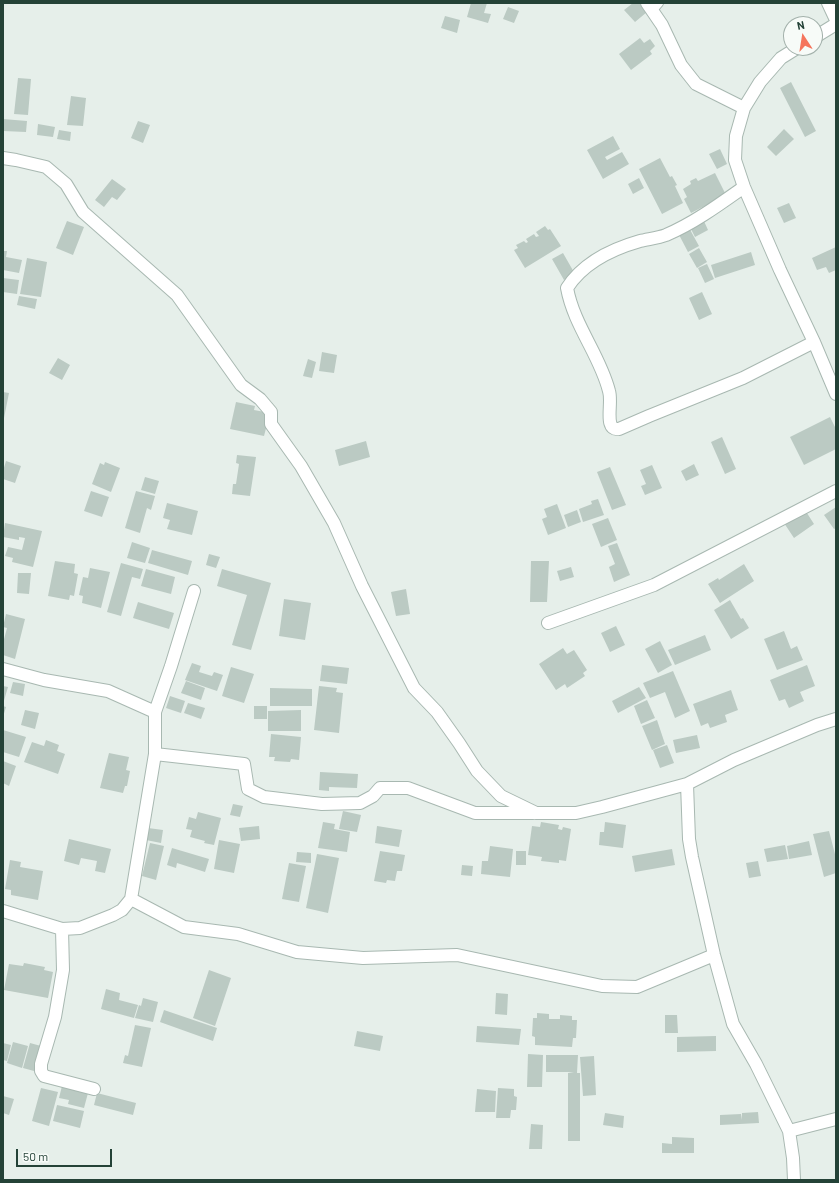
<!DOCTYPE html>
<style>
body{margin:0}
#map{position:relative;width:839px;height:1183px;overflow:hidden;background:#e6efea;font-family:Barlow,sans-serif}
canvas{display:block}
.frame{position:absolute;inset:0;border:4px solid #244237;pointer-events:none}
.north{position:absolute;left:783px;top:16px;width:40px;height:40px;box-sizing:border-box;background:#f7fbf8;border:1px solid #a3b1ab;border-radius:50%;rotate:348deg;font-size:11px;font-weight:700;line-height:16px;text-align:center;color:#244237}
.north::after{content:'';display:block;margin:auto;width:14px;height:18px;background:#f5755d;clip-path:polygon(50% 0,100% 100%,50% 72%,0 100%)}
.scale{position:absolute;left:16px;top:1149px;width:96px;height:18px;box-sizing:border-box;border:2px solid #244237;border-top:0;padding-left:5px;font-size:12px;line-height:14px;white-space:nowrap;color:#244237;-webkit-text-stroke:3px #f7fbf8;paint-order:stroke}
</style>
<div id="map">
<canvas width="839" height="1183"></canvas>
<div class="frame"></div>
<div class="north">N</div>
<div class="scale">50 m</div>
</div>
<script>
const ctx = document.querySelector('canvas').getContext('2d');
ctx.lineJoin = 'round';
function paint(path, color) { ctx.fillStyle = color; ctx.fill(path, 'evenodd'); }
function trace(path, color, width, dash) { ctx.strokeStyle = color; ctx.lineWidth = width; ctx.lineCap = dash ? 'butt' : 'round'; ctx.setLineDash(dash || []); ctx.stroke(path); }
paint(new Path2D(`
 M471 3H487L484 13 491 14 488 23 467 17Z
 M633 3H639L647 12 635 22 624 10Z
 M508 7 519 11 514 23 503 19Z
 M445 16 460 20 457 33 441 28Z
 M640 38 644 43 650 39 655 46 650 51 652 54 631 70 619 54Z
 M18 78 31 79 28 115 14 114Z
 M791 82 816 131 805 137 780 88Z
 M71 96 86 98 83 126 67 125Z
 M3 119 27 121 26 132 3 131Z
 M138 121 150 125 143 143 131 138Z
 M38 124 55 127 53 137 37 135Z
 M784 129 794 139 776 156 767 147Z
 M59 130 71 132 70 141 57 139Z
 M613 136 620 149 605 157 607 160 622 152 629 164 603 179 587 150Z
 M720 149 727 164 717 169 709 154Z
 M660 158 670 177 672 176 677 185 675 186 683 203 662 214 639 169Z
 M715 173 726 195 691 213 684 199 687 197 683 189 691 184 690 181 696 178 698 181Z
 M639 178 644 188 633 194 628 184Z
 M112 179 126 189 117 200 112 197 104 207 95 200Z
 M789 203 796 218 784 223 777 208Z
 M703 219 708 230 695 237 689 225Z
 M67 221 84 227 73 255 56 248Z
 M545 226 548 230 550 229 561 246 525 268 514 250 518 248 516 245 524 241 526 243 528 242 526 239 534 234 536 237 539 236 536 232Z
 M688 226 699 246 688 252 677 231Z
 M836 247V270L829 273 826 267 817 270 812 258Z
 M699 248 707 262 697 268 689 254Z
 M3 251H7L6 257 22 260 19 273 3 270Z
 M751 252 755 265 715 278 711 265Z
 M563 253 575 274 564 280 552 259Z
 M27 258 47 262 41 297 20 294Z
 M707 264 714 279 705 283 698 268Z
 M3 278 19 280 17 294 3 292Z
 M702 292 712 314 699 320 689 298Z
 M19 296 37 299 35 309 17 305Z
 M322 352 337 355 334 373 319 371Z
 M58 358 70 365 62 380 49 373Z
 M308 359 316 362 312 378 303 376Z
 M3 392 9 393 4 418H3Z
 M236 402 255 406 254 410 270 413 264 436 230 429Z
 M830 417 836 429V449L804 465 790 437Z
 M722 437 736 469 725 474 711 442Z
 M366 441 370 457 339 466 335 450Z
 M237 455 256 457 250 496 232 494 233 484H236L239 464 236 463Z
 M6 461 21 466 15 483 3 479V471Z
 M105 462 120 468 111 492 92 484 100 463 104 465Z
 M694 464 699 475 686 481 681 471Z
 M652 465 662 488 645 495 641 486 646 484 640 470Z
 M610 467 626 505 612 510 597 472Z
 M145 477 159 481 155 494 141 490Z
 M91 491 109 497 102 517 84 511Z
 M136 491 155 496 151 510 147 508 140 533 125 528Z
 M598 499 604 515 583 522 579 509 592 504 591 501Z
 M167 503 198 511 192 535 167 529 170 520 163 518Z
 M557 504 566 528 548 535 542 519 547 517 544 509Z
 M836 507V528L834 529 824 515Z
 M577 510 581 522 568 527 564 515Z
 M805 510 814 524 794 538 784 523Z
 M608 518 617 540 601 547 592 524Z
 M5 523 42 531 33 567 12 562 13 558 5 556 8 547 22 550 25 538 19 537V540L3 537Z
 M132 542 150 548 145 563 127 558Z
 M617 543 630 575 614 582 609 567 615 564 608 546Z
 M152 550 192 561 188 575 148 563Z
 M209 554 220 557 216 568 206 565Z
 M55 561 75 564 74 573 78 574 74 596 70 595 69 600 48 596Z
 M531 561H549L547 602H530Z
 M121 563 143 569 140 579 132 577 121 616 107 612Z
 M744 564 754 581 720 603 708 584 718 578 719 580Z
 M571 567 574 577 560 581 557 571Z
 M90 568 110 572 101 608 82 603 83 596 79 595 83 577 88 578Z
 M146 569 175 577 171 594 141 586Z
 M222 569 271 583 251 650 232 645 247 595 217 586Z
 M18 573H31L29 594 17 593Z
 M406 589 410 614 396 616 391 592Z
 M284 599 311 603 305 640 279 636Z
 M730 600 741 619 743 618 749 628 731 639 714 610Z
 M138 602 174 613 169 629 133 618Z
 M6 614 25 619 15 659 3 655V643L7 628 3 627Z
 M616 626 625 645 610 652 601 633Z
 M784 631 791 649 797 646 803 660 777 670 764 639Z
 M705 635 711 650 675 665 668 650Z
 M660 641 672 665 658 673 645 649Z
 M563 648 567 654 574 650 587 670 583 673 585 676 567 688 565 684 556 690 539 664Z
 M192 663 201 666 199 672 212 676 214 672 223 675 217 691 185 680Z
 M322 665 349 668 347 684 320 681Z
 M807 665 815 686 800 692 804 701 789 708 785 699 779 701 770 680Z
 M231 667 254 674 244 703 222 696Z
 M673 671 690 711 675 718 665 692 650 698 643 683Z
 M186 681 205 688 201 700 181 693Z
 M13 682 25 684 23 696 10 693Z
 M3 686 8 687 3 704Z
 M319 686 337 688 336 692 343 693 339 733 314 730Z
 M639 687 646 698 618 713 612 701Z
 M270 688 312 689V706H270Z
 M731 690 738 710 725 715 727 722 710 728 708 723 701 726 693 704Z
 M170 696 185 701 181 713 166 708Z
 M647 700 655 718 641 724 634 706Z
 M188 703 205 708 201 719 184 713Z
 M3 706 6 707 3 717Z
 M254 706H267V719H254Z
 M25 710 39 713 35 729 21 725Z
 M301 710V731H268V711Z
 M657 720 665 744 652 750 642 726Z
 M3 730 26 737 19 757 3 752Z
 M271 734 301 737 299 760 291 759 290 762 274 761 275 757H269Z
 M697 735 700 748 676 753 673 740Z
 M46 740 59 745 57 751 65 754 58 774 24 762 32 742 44 746Z
 M667 745 674 763 660 768 653 750Z
 M109 753 129 757 126 770 130 771 127 786H125L123 793 100 788Z
 M3 761 16 766 9 786 3 783Z
 M320 772 358 774 357 788 329 787V791L319 790Z
 M233 804 243 806 240 817 230 815Z
 M343 811 361 815 357 832 339 829Z
 M198 812 221 818 214 845 204 843 205 841 190 837 192 830 186 829 189 817 196 819Z
 M323 822 335 824 334 829 350 832 347 852 318 848Z
 M541 822 559 825 558 829 562 830 563 827 571 829 566 861 559 860V863L541 861 542 857 528 855 532 826 540 827Z
 M605 822 626 825 623 848 599 845 600 832H604Z
 M259 826 260 839 241 841 239 828Z
 M377 826 402 830 399 847 375 843Z
 M148 828 163 830 161 843 146 840Z
 M829 831 836 858V873L824 877 813 834Z
 M69 839 111 849 105 873 95 871 97 861 81 858 79 865 64 861Z
 M219 840 240 844 234 873 214 869Z
 M809 841 812 855 789 859 787 846Z
 M150 843 164 846 156 880 142 876Z
 M785 845 788 859 767 862 764 849Z
 M490 846 513 849 510 877 481 874 482 861H488Z
 M172 848 209 859 205 872 177 863 176 868 167 865Z
 M672 849 675 865 635 872 632 856Z
 M380 851 405 855 402 871H397L395 881 387 880 386 883 374 881Z
 M516 851H526V865H516Z
 M297 852 311 853V863L296 862Z
 M317 854 339 858 328 913 306 908Z
 M10 860 21 862 20 867 43 871 38 900 11 895V890L5 889Z
 M758 861 761 876 749 878 746 863Z
 M289 863 306 866 299 902 282 899Z
 M462 865 473 866 472 876 461 875Z
 M24 963 45 967 44 970 53 972 48 998 4 990 9 964 23 966Z
 M209 970 231 978 215 1026 193 1018Z
 M106 989 120 993 119 1000 138 1005 134 1018 101 1009Z
 M496 993 508 994 507 1015 495 1014Z
 M143 998 158 1002 153 1022 135 1018 139 1005 141 1006Z
 M164 1010 217 1028 213 1041 160 1022Z
 M537 1013 549 1014V1019H560V1015L572 1016V1020H577L576 1038H573L572 1047 535 1045V1037L532 1036 533 1018H537Z
 M665 1015H677L678 1033H665Z
 M135 1025 151 1028 142 1067 123 1063 125 1055 128 1056Z
 M477 1026 521 1029 519 1045 476 1042Z
 M357 1031 383 1036 380 1051 354 1046Z
 M716 1036V1051L677 1052V1037Z
 M13 1042 28 1046 22 1068 7 1063Z
 M3 1043 11 1045 7 1061 3 1060Z
 M30 1043 41 1046 34 1071 23 1068Z
 M528 1054 543 1055 542 1087H527Z
 M546 1055H578L577 1073H580V1141H568V1073L574 1072H546Z
 M594 1056 596 1095 583 1096 580 1057Z
 M62 1086 88 1093 84 1108 68 1104 69 1100 59 1098Z
 M41 1088 58 1092 49 1126 32 1121Z
 M498 1088 514 1089V1096L517 1097 516 1110H511L510 1118H496Z
 M477 1089 496 1091 495 1112H475Z
 M97 1093 136 1103 133 1115 94 1105Z
 M3 1096 14 1099 9 1115 3 1113Z
 M57 1105 84 1111 80 1128 53 1121Z
 M758 1112 759 1123 720 1125V1115L741 1114 742 1120V1113Z
 M605 1113 624 1116 623 1128 603 1125Z
 M531 1124 543 1125 542 1149H529Z
 M672 1137 694 1138V1153H662V1143L672 1144Z`), '#bbcac3');
const service = new Path2D(`
 M652 11 659 3`);
const minor = new Path2D(`
 M647 3 662 25 681 65 696 84 744 108
 M828 3 836 20
 M815 37 836 24
 M797 48 781 58 760 82 744 108 736 136 735 160 744 187 780 270 814 342 836 394
 M3 158 16 160 46 167 66 184 83 212 177 295 241 385 260 399 271 412V424L301 466 334 523 362 586 414 688 437 712 459 743 477 771 501 796 536 813H576L602 807 687 784
 M744 187C720 204 694 223 666 235 658 238 648 239 640 241 612 249 583 263 567 288 574 326 600 355 609 391 613 403 603 431 619 429L649 416 743 378 814 342
 M548 623 654 585 836 491
 M3 669 44 680 108 691 155 712
 M155 754 244 764 248 789 264 797 322 804 360 803 373 796 380 788H408L475 813H533
 M131 899 184 927 238 934 297 952 363 958 457 955 602 986 637 987 714 955
 M3 911 62 929 80 928 113 915 122 910 131 899 155 754V712L171 666 194 591
 M62 929 63 970 55 1017 41 1064V1071L44 1076 94 1089
 M789 1131 836 1119
 M794 1180 793 1158 789 1131 756 1064 733 1024 714 955 692 857 689 839 687 784 734 760 817 725 836 719`);
trace(service, '#a8b8b1', 10);
trace(minor, '#a8b8b1', 14);
trace(service, '#fff', 8);
trace(minor, '#fff', 12);
</script>
